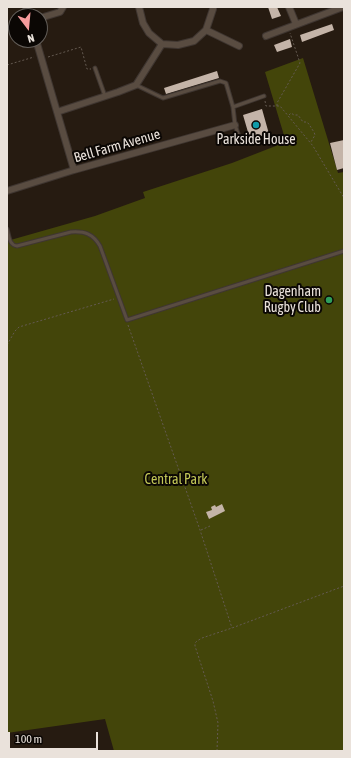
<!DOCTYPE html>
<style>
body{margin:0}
#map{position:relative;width:351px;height:758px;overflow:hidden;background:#261b11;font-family:"Asap Condensed",sans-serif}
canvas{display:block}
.frame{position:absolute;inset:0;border:8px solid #eae2db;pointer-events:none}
.north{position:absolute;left:8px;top:8px;width:40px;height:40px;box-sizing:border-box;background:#0b0704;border:1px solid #645f5a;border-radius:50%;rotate:164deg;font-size:11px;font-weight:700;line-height:16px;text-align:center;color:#eae2db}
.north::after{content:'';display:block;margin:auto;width:14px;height:18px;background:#f59b9d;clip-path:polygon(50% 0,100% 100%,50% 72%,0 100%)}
.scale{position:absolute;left:8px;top:732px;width:90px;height:18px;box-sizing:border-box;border:2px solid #eae2db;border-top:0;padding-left:5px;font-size:12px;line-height:14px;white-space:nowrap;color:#eae2db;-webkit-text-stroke:3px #0b0704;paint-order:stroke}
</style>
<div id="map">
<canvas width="351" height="758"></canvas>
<div class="frame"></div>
<div class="north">N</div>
<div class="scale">100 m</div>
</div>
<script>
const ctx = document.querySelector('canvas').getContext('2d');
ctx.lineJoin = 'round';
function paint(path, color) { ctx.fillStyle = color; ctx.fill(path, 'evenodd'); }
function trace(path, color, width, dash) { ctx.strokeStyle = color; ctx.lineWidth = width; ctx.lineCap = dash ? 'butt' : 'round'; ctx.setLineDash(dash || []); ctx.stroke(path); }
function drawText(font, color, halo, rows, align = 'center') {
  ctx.font = font + ' "Asap Condensed",sans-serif'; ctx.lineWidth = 4; ctx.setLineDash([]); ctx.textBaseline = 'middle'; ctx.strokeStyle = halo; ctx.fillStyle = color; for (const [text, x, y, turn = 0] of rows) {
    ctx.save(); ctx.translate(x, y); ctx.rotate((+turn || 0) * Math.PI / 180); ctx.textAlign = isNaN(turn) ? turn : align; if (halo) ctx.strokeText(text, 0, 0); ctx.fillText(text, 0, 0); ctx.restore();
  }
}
paint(new Path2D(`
 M303 58 338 173 344 172V751H114L105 719 7 733V241L95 216 145 198 143 192 232 163 286 142 265 72Z`), '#43450a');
paint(new Path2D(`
 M268 7H277L281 16 272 19Z
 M332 24 334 30 302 42 300 35Z
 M290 39 292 47 277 52 274 45Z
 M217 71 219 78 166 94 164 88Z
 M262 109 269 134 250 139 243 115Z
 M344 140V168L337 170 330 143Z
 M222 504 225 511 209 519 206 512 212 510 211 507 215 505 216 507Z`), '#c4b4a8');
const service = new Path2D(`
 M95 68 105 96
 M136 85 163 98 220 81 226 83 233 107 235 125 240 139
 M233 107 264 96
 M7 229C9 236 9 245 17 246L71 232C85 231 93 234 100 246L127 320 344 251`);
const minor = new Path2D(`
 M26 7 29 16
 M139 7 143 23 149 33 162 44 178 45 194 41 206 30 213 9V7
 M289 7 296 24
 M40 18 60 12 63 7
 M206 30 239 46
 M266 36 343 7
 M36 40 74 170
 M57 112 118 92 136 85 162 44
 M7 191 74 170 235 125`);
trace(service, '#3f3631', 5);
trace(minor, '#3f3631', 8);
trace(new Path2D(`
 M48 57 81 47 87 69H91
 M7 65 34 57
 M265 101 266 106H280L313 146 344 198
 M277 106V103L300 63 290 33
 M289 115 291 113 294 115H298L303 122H307C310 125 311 128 314 132L315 135 311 142
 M128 325 200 530 232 628
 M7 345 15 331 19 327 114 299
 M201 530 210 526
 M217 751 218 723 213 701 195 646V643L197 641 202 638 232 628 344 586`), '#645a51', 1, [2, 2]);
trace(service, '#594c41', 3);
trace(minor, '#594c41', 6);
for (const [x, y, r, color] of [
 [256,125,4,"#0f9aa8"],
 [329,300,4,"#2e9e5b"]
]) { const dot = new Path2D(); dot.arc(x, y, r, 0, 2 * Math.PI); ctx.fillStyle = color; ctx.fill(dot); trace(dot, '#0b0704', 1.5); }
drawText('14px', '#eae2db', '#0b0704', [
 ["Parkside House",256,140],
 ["Dagenham",321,292,"right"],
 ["Rugby Club",321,308,"right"]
]);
drawText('14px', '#eae2db', '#0b0704', [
 ["Bell Farm Avenue",117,146,-16]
]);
drawText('14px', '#c2c657', '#0b0704', [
 ["Central Park",176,480]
]);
</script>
